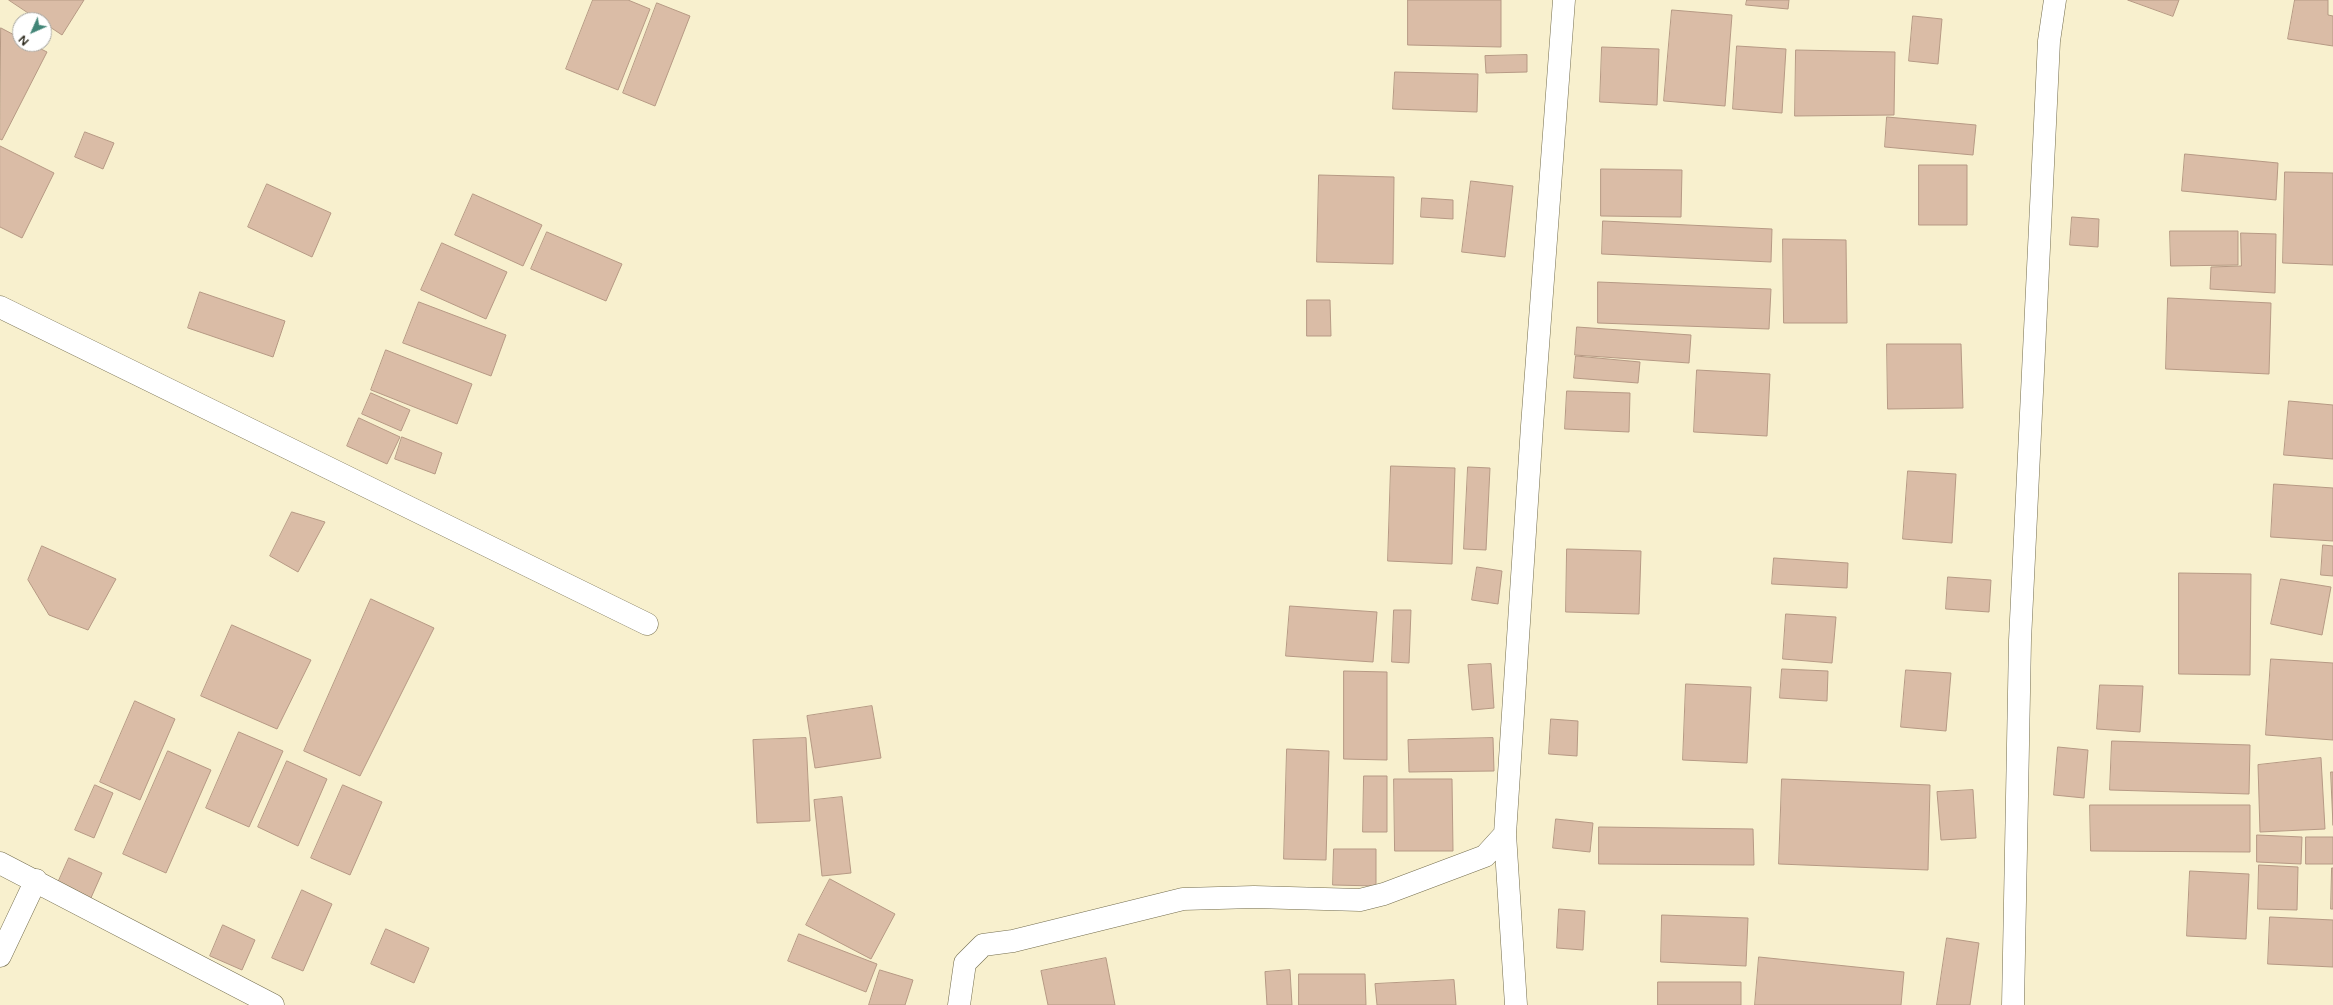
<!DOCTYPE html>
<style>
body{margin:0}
#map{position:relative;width:2333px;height:1005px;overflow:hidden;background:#f8f0ce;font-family:"Varela Round",sans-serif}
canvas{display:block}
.north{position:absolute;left:12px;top:12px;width:40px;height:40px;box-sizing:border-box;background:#fff;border:1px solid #a9a8a3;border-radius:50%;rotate:225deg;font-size:11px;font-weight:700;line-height:16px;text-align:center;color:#282518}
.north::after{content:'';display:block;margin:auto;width:14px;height:18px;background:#428577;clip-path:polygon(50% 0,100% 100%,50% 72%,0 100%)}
</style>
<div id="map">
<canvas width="2333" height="1005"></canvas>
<div class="north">N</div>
</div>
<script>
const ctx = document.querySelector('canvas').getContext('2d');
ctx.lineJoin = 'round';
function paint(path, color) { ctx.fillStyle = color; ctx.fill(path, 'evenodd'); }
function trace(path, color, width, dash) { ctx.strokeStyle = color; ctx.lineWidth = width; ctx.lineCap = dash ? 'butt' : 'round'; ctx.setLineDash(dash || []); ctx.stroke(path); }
const building = new Path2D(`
 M9 0H84L62 35 44 23V20H39Z
 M593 0H628L650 9 618 90 566 69Z
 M1408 0H1501V47L1408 45Z
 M1747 0H1789L1788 9 1746 5Z
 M2128 0H2179L2173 16Z
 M2295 0H2328V15L2333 16V46L2288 39Z
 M657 3 690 16 655 106 623 93Z
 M1672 10 1732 15 1725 106 1664 101Z
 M1913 16 1942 19 1938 64 1909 61Z
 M1 28 20 38V44H31L47 52 2 140 0 139Z
 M1737 46 1786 49 1782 113 1733 109Z
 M1602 47 1659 49 1657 105 1600 102Z
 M1796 50 1895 52 1894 115 1795 116Z
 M1527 55V72L1486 73 1485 56Z
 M1395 72 1478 74 1477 112 1393 109Z
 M1887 117 1976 125 1973 155 1885 147Z
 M85 132 114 143 103 169 75 157Z
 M0 146 54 173 22 238 0 227Z
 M2185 154 2278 163 2276 200 2182 191Z
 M1919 165H1967V225H1919Z
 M1601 169 1682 170 1681 217 1601 216Z
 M2285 172 2333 173V265L2283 263Z
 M1319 175 1394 177 1393 264 1317 262Z
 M1471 181 1513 186 1505 257 1462 252Z
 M267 184 331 213 312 257 248 227Z
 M473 194 542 225 523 266 455 235Z
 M1422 198 1453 200V219L1421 217Z
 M2072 217 2099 219 2098 247 2070 245Z
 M1603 221 1772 229 1771 262 1602 254Z
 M2170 231H2238V265L2171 266Z
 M547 232 622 264 606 301 531 269Z
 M2241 233 2276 234 2275 293 2210 289 2211 267 2241 266Z
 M1783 239 1846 240 1847 323H1784Z
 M442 243 507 272 486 319 421 290Z
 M1598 282 1771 289 1769 329 1598 323Z
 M200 292 285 321 273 357 188 328Z
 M2168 298 2271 303 2269 374 2166 369Z
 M1307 300H1330L1331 336H1307Z
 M419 302 506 335 491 376 403 343Z
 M1577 327 1691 335 1689 363 1575 355Z
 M1887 344H1961L1963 408 1888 409Z
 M386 350 472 384 457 424 371 390Z
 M1576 356 1640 362 1638 383 1574 378Z
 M1697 370 1770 374 1767 436 1694 432Z
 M1567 391 1630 393 1629 432 1565 429Z
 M371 393 410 410 401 431 362 414Z
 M2289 401 2333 405V459L2284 455Z
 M359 418 400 437 387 464 347 446Z
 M402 437 442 453 435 474 395 459Z
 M1391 466 1455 468 1452 564 1388 561Z
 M1468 467 1490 468 1486 550 1464 549Z
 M1908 471 1956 474 1952 543 1903 539Z
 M2274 484 2333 488V541L2271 537Z
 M292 512 325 522 298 572 270 556Z
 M2323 545 2333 546V576L2321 575Z
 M42 546 116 579 88 630 49 615 28 580Z
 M1567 549 1641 551 1639 614 1566 612Z
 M1774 558 1848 563 1847 588 1772 584Z
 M1477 567 1502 571 1498 604 1472 600Z
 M2179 573 2251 574 2250 675 2179 674Z
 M1948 577 1991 580 1989 612 1946 609Z
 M2281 579 2331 587 2322 635 2271 624Z
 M371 599 434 628 360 776 304 751Z
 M1290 606 1377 612 1373 662 1286 656Z
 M1394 610H1411L1409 663 1392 662Z
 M1786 614 1836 617 1832 663 1783 659Z
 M232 625 311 660 277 729 201 696Z
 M2271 659 2333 663V740L2266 735Z
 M1491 664 1494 708 1472 710 1468 665Z
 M1782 669 1828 671 1827 701 1780 698Z
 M1906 670 1951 673 1946 731 1901 727Z
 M1344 671 1387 672V760L1344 759Z
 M1686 684 1751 687 1747 763 1683 760Z
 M2100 685 2143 686 2140 732 2097 729Z
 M135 701 175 719 140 800 100 782Z
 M872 706 881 758 815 768 807 716Z
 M1551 719 1578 721 1577 756 1549 754Z
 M239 732 283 751 249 827 206 808Z
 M806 738 810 821 757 823 753 740Z
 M1493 738 1494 771 1409 772 1408 740Z
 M2112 741 2250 745 2249 794 2110 790Z
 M2058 747 2088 750 2084 798 2054 795Z
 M1287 749 1329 751 1326 860 1284 859Z
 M168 751 211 770 166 873 123 854Z
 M2321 758 2325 829 2260 832 2258 765Z
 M287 761 327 779 298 846 258 827Z
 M2331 772H2333V825Z
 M1364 776H1387V832H1363Z
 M1394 779H1452L1453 851H1395Z
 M1782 779 1930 785 1928 870 1779 864Z
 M95 785 113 793 94 838 75 830Z
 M343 785 382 802 350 875 311 858Z
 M1973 790 1976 838 1941 840 1937 792Z
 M842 797 851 873 822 876 814 800Z
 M2090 805H2250V852L2091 851Z
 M1556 819 1593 823 1590 852 1553 848Z
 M1599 827 1753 829 1754 865 1599 864Z
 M2257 835 2302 837 2301 864 2257 862Z
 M2306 837H2333V864H2306Z
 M1334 849H1376V886L1333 885Z
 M69 858 102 873 90 900 57 885Z
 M2259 865 2298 867 2297 910 2258 909Z
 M2332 868H2333V909H2331Z
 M2190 871 2249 874 2246 939 2187 936Z
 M830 879 895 914 871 959 806 925Z
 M302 890 332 904 303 971 272 958Z
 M1559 909 1585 911 1583 950 1557 948Z
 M1662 915 1748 918 1746 966 1661 962Z
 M2270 917 2333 920V967L2268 964Z
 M223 925 255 940 242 970 210 956Z
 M386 929 429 948 414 983 371 964Z
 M799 934 877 964 866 992 788 961Z
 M1947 938 1979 943 1970 1005H1937Z
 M1759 957 1904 972 1901 1005H1755Z
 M1106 958 1115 1005H1048L1041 971Z
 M880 970 913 980 905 1005H869Z
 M1290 970 1292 1005H1267L1265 972Z
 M1299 974H1365L1366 1005H1299Z
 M1454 980 1456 1005H1377L1375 984Z
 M1658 982H1741V1005H1658Z`);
paint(building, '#dabca6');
trace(building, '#b69984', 1);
const street = new Path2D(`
 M0 307 647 624
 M0 863 273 1005
 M0 956 36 880
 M959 1005 965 963 983 945 1013 941 1183 899 1254 897 1360 900 1384 894 1485 856 1505 834
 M1516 1005 1505 834 1532 426 1564 0
 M2013 1005 2020 640 2049 41 2055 0`);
trace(street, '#746d4e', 23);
trace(street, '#fff', 22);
</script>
